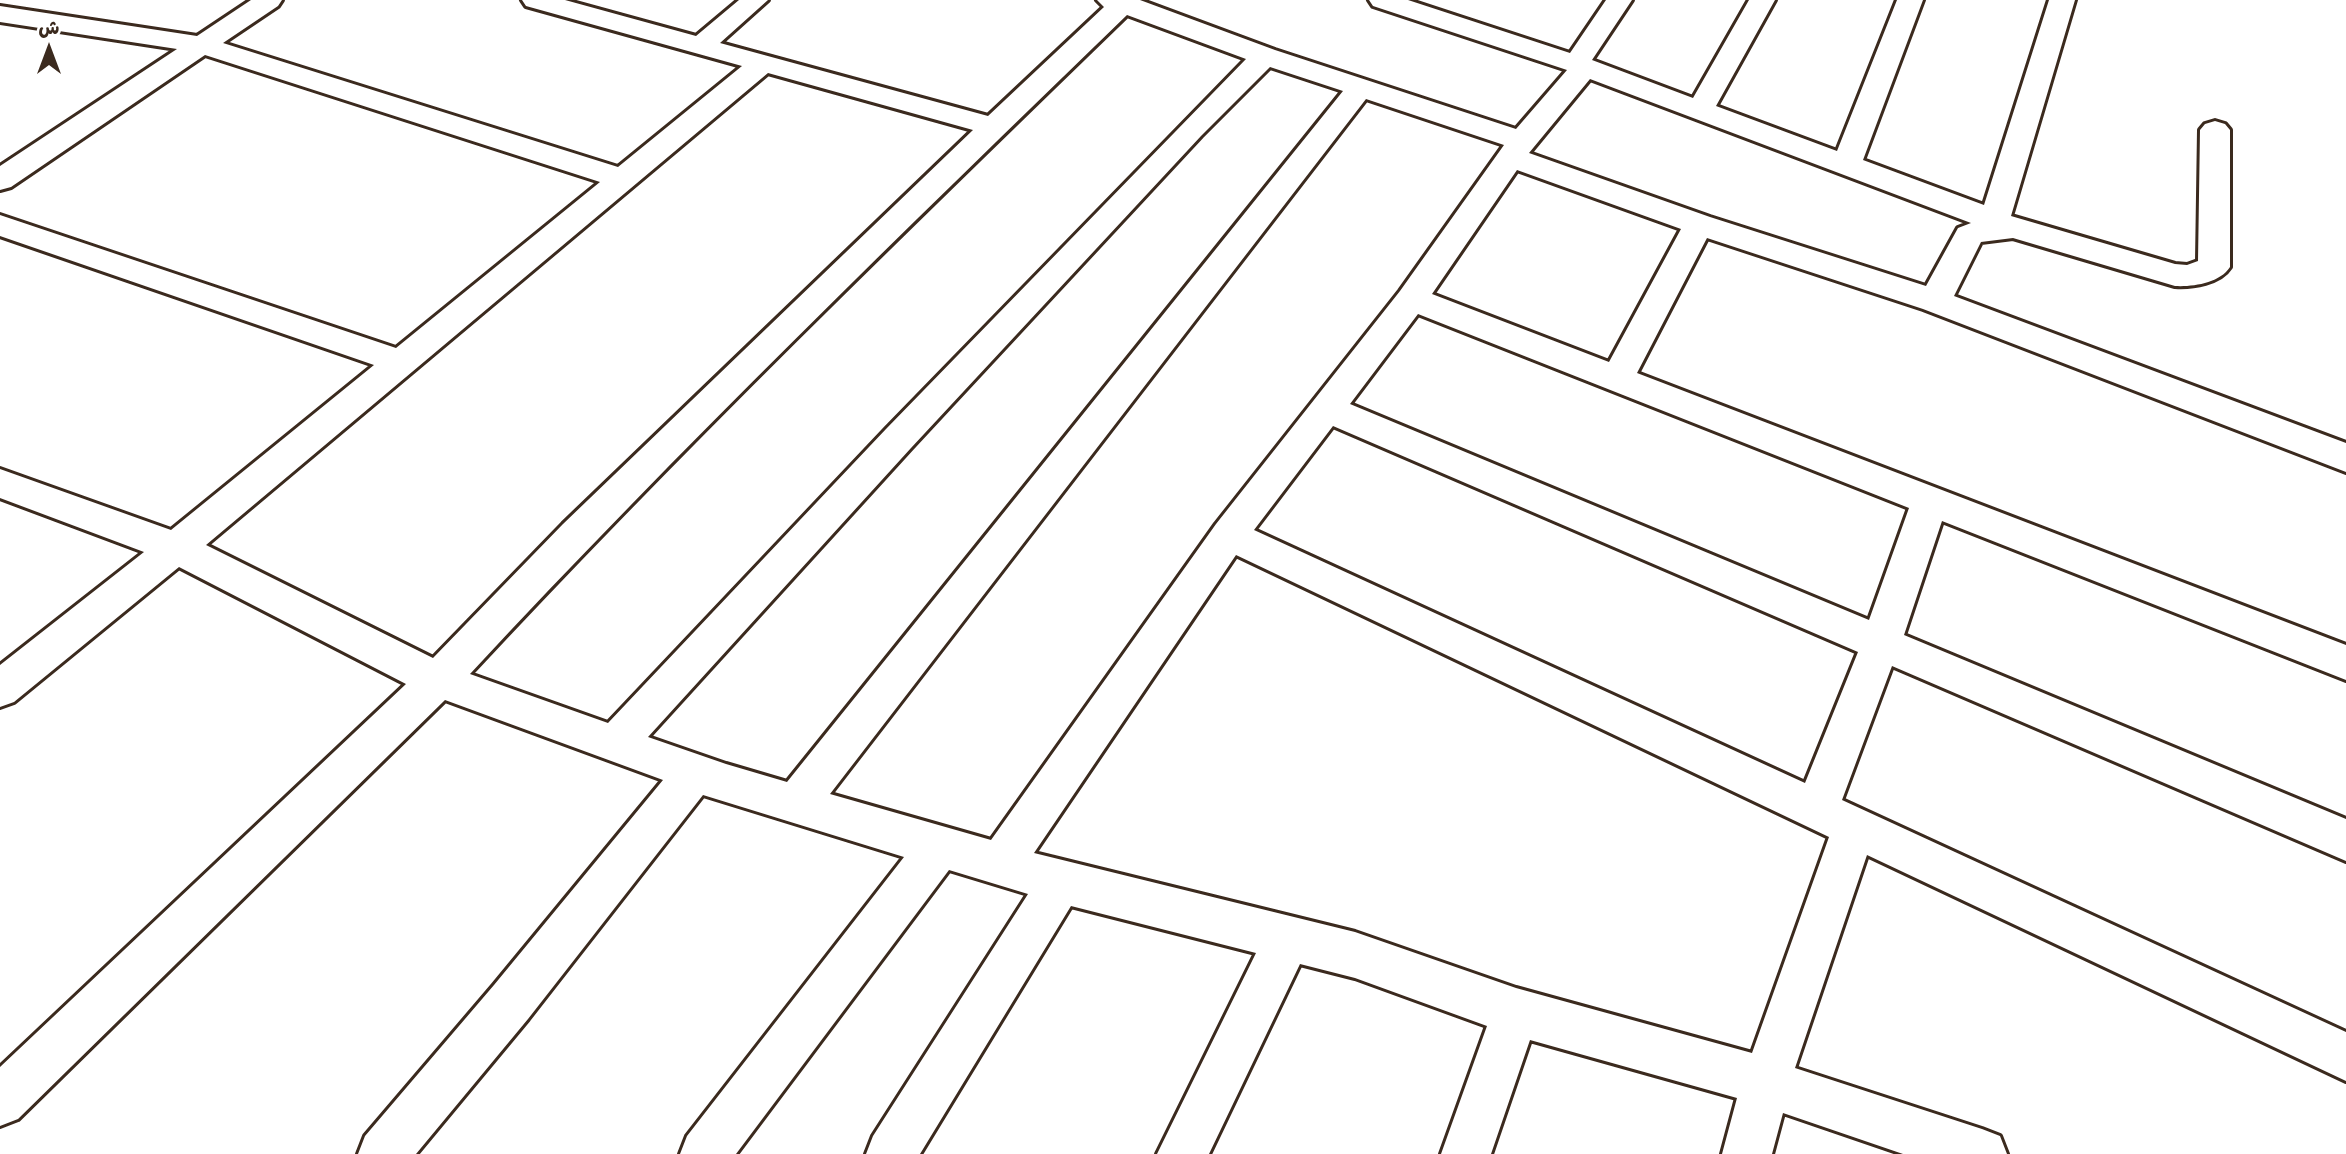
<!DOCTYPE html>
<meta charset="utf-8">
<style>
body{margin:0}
#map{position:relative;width:2346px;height:1154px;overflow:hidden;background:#fff;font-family:Pangolin,"Playpen Sans Arabic",sans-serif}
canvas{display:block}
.north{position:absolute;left:14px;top:14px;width:70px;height:70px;-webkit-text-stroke:5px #fff;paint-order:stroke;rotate:0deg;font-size:19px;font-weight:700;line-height:28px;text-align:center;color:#3b2a1e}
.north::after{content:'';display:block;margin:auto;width:24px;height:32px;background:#3b2a1e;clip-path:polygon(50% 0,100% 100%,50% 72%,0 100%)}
</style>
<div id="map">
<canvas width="2346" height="1154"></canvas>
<div class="north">ش</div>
</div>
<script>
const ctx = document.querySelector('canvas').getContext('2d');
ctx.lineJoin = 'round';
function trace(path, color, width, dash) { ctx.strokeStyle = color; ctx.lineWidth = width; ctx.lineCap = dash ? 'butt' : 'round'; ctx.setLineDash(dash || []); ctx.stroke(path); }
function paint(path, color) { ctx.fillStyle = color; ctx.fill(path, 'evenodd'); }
const minor = new Path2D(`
 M251 0H282L278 6 223 43 618 167 742 66 526 6 522 0H565L696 36 739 0H768L720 43 988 116 1104 7 1097 0H1140L1275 50 1516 129 1567 70 1373 6 1369 0H1408L1570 53 1606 0H1632L1592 60 1693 98 1749 0H1775L1716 106 1837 151 1897 0H1923L1863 160 1984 205 2049 0H2075L2011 216 2175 264 2187 265 2198 261 2200 130 2205 124 2215 121 2225 124 2230 130V267C2220 283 2193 287 2175 286L2013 238 1981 242 1954 296 2346 443V472L1923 309 1707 238 1637 373 2346 645V680L1942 521 1904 635 2346 819V861L1892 666 1842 800 2346 1032V1081L1867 855 1795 1068 1982 1129 2000 1136 2007 1154H1903L1783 1113 1772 1154H1722L1737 1098 1530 1040 1491 1154H1441L1487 1026 1355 978 1300 964 1209 1154H1157L1256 953 1071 906 920 1154H866L873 1136 1028 894 949 870 736 1154H680L687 1136 904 857 703 795 528 1019 416 1154H358L365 1136 494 985 663 780 445 700 18 1119 0 1126V1067L406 684 179 567 14 702 0 707V665L144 552 0 498V469L171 530 374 365 0 236V215L396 348 600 182 205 55 11 187 0 190V166L177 49 0 22V6L197 36ZM1127 15 1246 59 886 429 608 723 470 674C681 447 904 231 1127 15ZM1270 67 1343 91 787 782 726 764 648 737 911 448 1201 136ZM768 73 973 130 563 524 433 658 206 545ZM1590 79 1971 223 1958 228 1926 286 1710 217 1529 153ZM1366 99 1504 145 1400 291 1216 524 991 840 830 794ZM1517 170 1681 229 1609 362 1432 294ZM1418 314 1909 508 1869 620 1350 404ZM1333 426 1858 652 1805 783 1254 530ZM1236 555 1829 837 1752 1053 1516 988 1355 932 1034 853Z`);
trace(minor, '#3b2a1e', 6);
paint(minor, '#fff');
</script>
